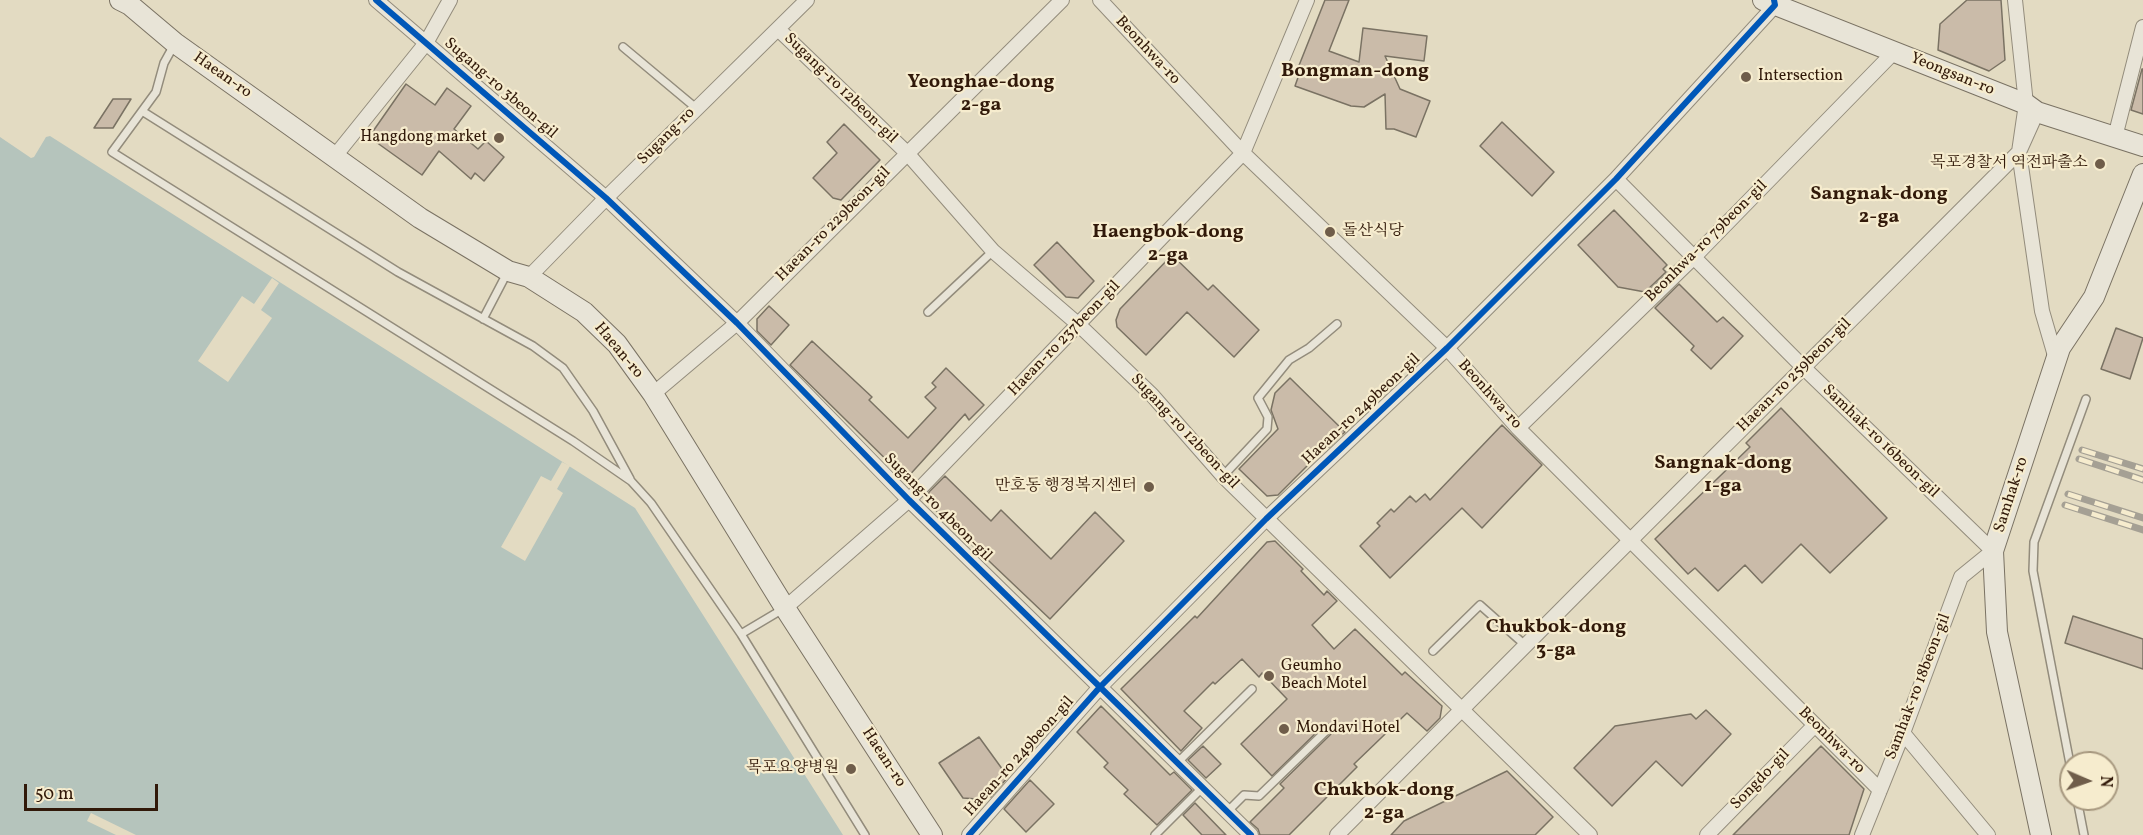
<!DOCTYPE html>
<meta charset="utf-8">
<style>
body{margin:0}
#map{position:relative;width:2143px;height:835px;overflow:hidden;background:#e3dbc2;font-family:Vollkorn,serif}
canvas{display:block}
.north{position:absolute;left:2059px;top:751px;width:60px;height:60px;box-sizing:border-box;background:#f6ecce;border:2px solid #a7987f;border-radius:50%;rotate:92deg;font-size:16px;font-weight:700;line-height:24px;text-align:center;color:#311909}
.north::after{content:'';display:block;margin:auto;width:21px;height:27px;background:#6f5d4a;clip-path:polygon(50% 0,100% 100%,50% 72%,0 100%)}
.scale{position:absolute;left:24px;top:784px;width:134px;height:27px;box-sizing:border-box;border:3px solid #311909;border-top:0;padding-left:8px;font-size:18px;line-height:21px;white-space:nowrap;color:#311909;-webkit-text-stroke:4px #f6ecce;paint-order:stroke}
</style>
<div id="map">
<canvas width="2143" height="835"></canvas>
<div class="north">N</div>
<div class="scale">50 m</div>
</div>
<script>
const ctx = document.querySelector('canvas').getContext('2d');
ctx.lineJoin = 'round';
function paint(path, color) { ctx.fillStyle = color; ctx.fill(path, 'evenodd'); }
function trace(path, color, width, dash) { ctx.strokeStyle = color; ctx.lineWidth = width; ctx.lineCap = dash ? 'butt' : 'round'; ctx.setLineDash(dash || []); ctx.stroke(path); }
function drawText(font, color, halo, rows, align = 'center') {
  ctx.font = font + ' Vollkorn,"Noto Serif KR",serif'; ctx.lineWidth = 4.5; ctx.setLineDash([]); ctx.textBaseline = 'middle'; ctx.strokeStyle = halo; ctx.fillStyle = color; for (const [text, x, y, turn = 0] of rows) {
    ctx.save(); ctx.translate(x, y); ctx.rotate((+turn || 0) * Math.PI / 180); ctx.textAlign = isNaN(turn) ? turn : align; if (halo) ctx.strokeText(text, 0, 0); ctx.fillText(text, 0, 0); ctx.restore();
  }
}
paint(new Path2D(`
 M50 136 635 508 843 835H0V137L31 158 34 157 46 137Z`), '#b5c4bc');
paint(new Path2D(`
 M272 278 279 283 261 310 272 318 228 382 198 361 242 296 254 304Z
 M562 462 570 466 557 489 563 493 525 561 501 547 541 476 551 481Z
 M91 813 136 835H116L87 821Z`), '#e3dbc2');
const building = new Path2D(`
 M1325 0H1349L1329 51 1359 62 1363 28 1427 36 1424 61 1385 56 1400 89 1430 101 1416 137 1394 129H1386L1385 94 1364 107 1351 106 1295 86 1301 69 1298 68Z
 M1967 0H2001L2005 60 1989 71 1938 50 1940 24Z
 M2142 69H2143V114L2131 110Z
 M406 84 435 105 447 88 471 106 454 129 478 149 486 141 504 157 484 181 475 173 471 179 439 151 422 175 369 137Z
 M113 99H131L113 128H94Z
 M1502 122 1554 172 1532 196 1480 146Z
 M844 124 880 160 841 200 833 198 813 178 837 153 827 142Z
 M1614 210 1667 265 1663 269 1666 272 1645 292 1618 287 1578 245Z
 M1057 242 1094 281 1078 298 1066 297 1034 265Z
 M1172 255 1208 290 1213 285 1259 330 1234 357 1187 312 1146 355 1117 327 1116 320 1120 309Z
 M1679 284 1717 322 1723 317 1743 336 1711 369 1691 350 1694 346 1655 308Z
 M769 306 789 325 771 345 757 331V319Z
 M2116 328 2143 338 2130 379 2101 369Z
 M812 341 872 397 869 400 908 438 936 408 925 397 936 387 932 383 946 368 984 405 969 420 965 414 906 479 790 365Z
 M1290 378 1345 432 1329 447 1328 445 1278 495 1267 496 1239 469 1278 429 1271 410 1275 393Z
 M1781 408 1887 518 1830 573 1801 544 1762 583 1745 565 1718 591 1695 568 1688 574 1655 539 1750 447 1746 443Z
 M1502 425 1542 465 1482 528 1462 508 1390 578 1360 546 1380 526 1377 523 1391 509 1394 512 1410 496 1416 502 1425 494 1430 500Z
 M945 476 991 521 1001 510 1051 559 1095 512 1124 541 1050 619 928 503 929 492Z
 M1275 541 1303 569 1301 571 1324 595 1327 591 1337 601 1312 625 1334 649 1355 629 1402 675 1405 672 1442 706 1440 718 1427 731 1407 713 1354 764 1357 767 1289 835H1260L1258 829 1250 822 1284 788 1280 784 1331 734V727L1328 724 1323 726 1272 776 1241 744 1287 699 1262 673 1259 677 1242 659 1215 684 1213 682 1184 711 1202 728 1181 751 1121 689 1195 616 1197 618 1267 542Z
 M2073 616 2143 639V669L2065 643Z
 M1101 706 1170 775 1174 772 1192 790 1157 825 1124 794 1128 790 1104 767 1108 763 1077 732Z
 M1706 710 1731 734 1682 786 1656 761 1612 806 1574 768 1615 726 1691 714 1696 719Z
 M979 737 1008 777 991 797 985 790 977 799 963 798 939 763Z
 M1203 746 1221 764 1206 778 1188 760Z
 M1821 746 1864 789 1849 835H1733Z
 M1507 771 1553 817 1535 835H1391L1404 821Z
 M1030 780 1054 804 1026 832 1004 809Z
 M1195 803 1226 835H1202L1183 815Z`);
paint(building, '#cabba9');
trace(building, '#7a7263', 1.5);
const lane = new Path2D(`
 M174 45 164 63 156 92 112 152 573 441 631 481 651 503 741 634 865 835
 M623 47 696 108
 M142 111 398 272 533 346 563 368 593 411 630 479
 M928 312 993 251
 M483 319 507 273
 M1223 476 1267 429 1268 417 1258 398 1289 360 1309 348 1337 324
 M741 634 783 609
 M1433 651 1480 605 1525 645
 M1177 763 1252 689
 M2071 769 2033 571 2034 542 2086 399
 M2077 799 2084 835
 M1227 812 1244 795 1259 796 1327 730
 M1155 835 1202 788`);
const street = new Path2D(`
 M376 0 606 198 737 323 909 500 1251 835
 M1100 0 1243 153 1447 348 1518 428 1880 790
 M2015 0 2026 104 2019 152 2042 311 2056 359
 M778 29 907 153 993 251 1079 325 1152 395 1223 476 1590 835
 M2115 137 2143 27
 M335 156 426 43 450 0
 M1616 179 1804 368 1993 551 1961 577 1903 733 1862 835
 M529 277 606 198 807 0
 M653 394 737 323 1062 0
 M1518 428 1693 258 1894 52
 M785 608 909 500 1243 153 1307 0
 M1903 733 1988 835
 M969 835 1100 687 1266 519 1447 348 1616 179 1780 0
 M1337 835C1563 606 1792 380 2019 152L2037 112
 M1707 835 1814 726`);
const secondary = new Path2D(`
 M120 0 130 5 175 43 420 218 508 271 529 277 584 312 617 344 653 394 785 608 932 835
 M1763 0 2026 104 2037 112 2143 146
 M2041 835 1997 632 1993 551 2060 348 2094 297 2143 174`);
trace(lane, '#938c7c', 10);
trace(street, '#938c7c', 16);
trace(secondary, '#7a7263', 22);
trace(lane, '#e8e4d7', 7);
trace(street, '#e8e4d7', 14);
trace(secondary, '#e8e4d7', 20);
const rail = new Path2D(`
 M2082 450 2143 469
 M2079 459 2143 480
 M2068 494 2143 518
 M2065 505 2143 530`);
trace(rail, '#a5a094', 7);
trace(rail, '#f6ecce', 4.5, [14]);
trace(new Path2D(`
 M376 0 606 198 737 323 909 500 1251 835
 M969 835 1100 687 1266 519 1447 348 1616 179 1775 5 1774 0`), '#0057b8', 6);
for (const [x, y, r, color] of [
 [1746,77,6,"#6f5d4a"],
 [499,138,6,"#6f5d4a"],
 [2100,164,6,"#6f5d4a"],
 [1330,232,6,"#6f5d4a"],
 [1149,487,6,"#6f5d4a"],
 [1269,676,6,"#6f5d4a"],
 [1284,729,6,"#6f5d4a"],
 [851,769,6,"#6f5d4a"]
]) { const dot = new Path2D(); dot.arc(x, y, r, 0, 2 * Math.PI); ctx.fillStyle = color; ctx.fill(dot); trace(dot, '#f6ecce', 2); }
drawText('16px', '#311909', '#f6ecce', [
 ["Beonhwa-ro",1147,51,47],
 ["Yeongsan-ro",1952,75,22],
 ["Haean-ro",222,76,35],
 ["Sugang-ro 3beon-gil",500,89,41],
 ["Sugang-ro 12beon-gil",840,89,44],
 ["Sugang-ro",667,137,-45],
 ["Haean-ro 229beon-gil",834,225,-45],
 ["Beonhwa-ro 79beon-gil",1707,242,-45],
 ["Haean-ro 237beon-gil",1065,339,-46],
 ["Haean-ro",618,351,50],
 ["Haean-ro 259beon-gil",1795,376,-45],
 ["Beonhwa-ro",1489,395,48],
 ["Haean-ro 249beon-gil",1362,410,-43],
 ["Sugang-ro 12beon-gil",1184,432,47],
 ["Samhak-ro 16beon-gil",1880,442,44],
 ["Samhak-ro",2012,495,-72],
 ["Sugang-ro 4beon-gil",937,508,45],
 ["Samhak-ro 18beon-gil",1919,687,-69],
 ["Beonhwa-ro",1831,741,45],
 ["Haean-ro 249beon-gil",1020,757,-48],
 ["Haean-ro",883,758,57],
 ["Songdo-gil",1761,780,-46]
]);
drawText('16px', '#311909', '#f6ecce', [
 ["Intersection",1758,77],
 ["Hangdong market",487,138,"right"],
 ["목포경찰서 역전파출소",2088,164,"right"],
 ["돌산식당",1342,232],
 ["만호동 행정복지센터",1137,487,"right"],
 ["Geumho",1281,667],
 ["Beach Motel",1281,685],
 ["Mondavi Hotel",1296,729],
 ["목포요양병원",839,769,"right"]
], 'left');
drawText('bold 20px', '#311909', '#f6ecce', [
 ["Bongman-dong",1355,72],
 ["Yeonghae-dong",981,83],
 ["2-ga",981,106],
 ["Sangnak-dong",1879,195],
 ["2-ga",1879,218],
 ["Haengbok-dong",1168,233],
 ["2-ga",1168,256],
 ["Sangnak-dong",1723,464],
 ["1-ga",1723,487],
 ["Chukbok-dong",1556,628],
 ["3-ga",1556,651],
 ["Chukbok-dong",1384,791],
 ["2-ga",1384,814]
]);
</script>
